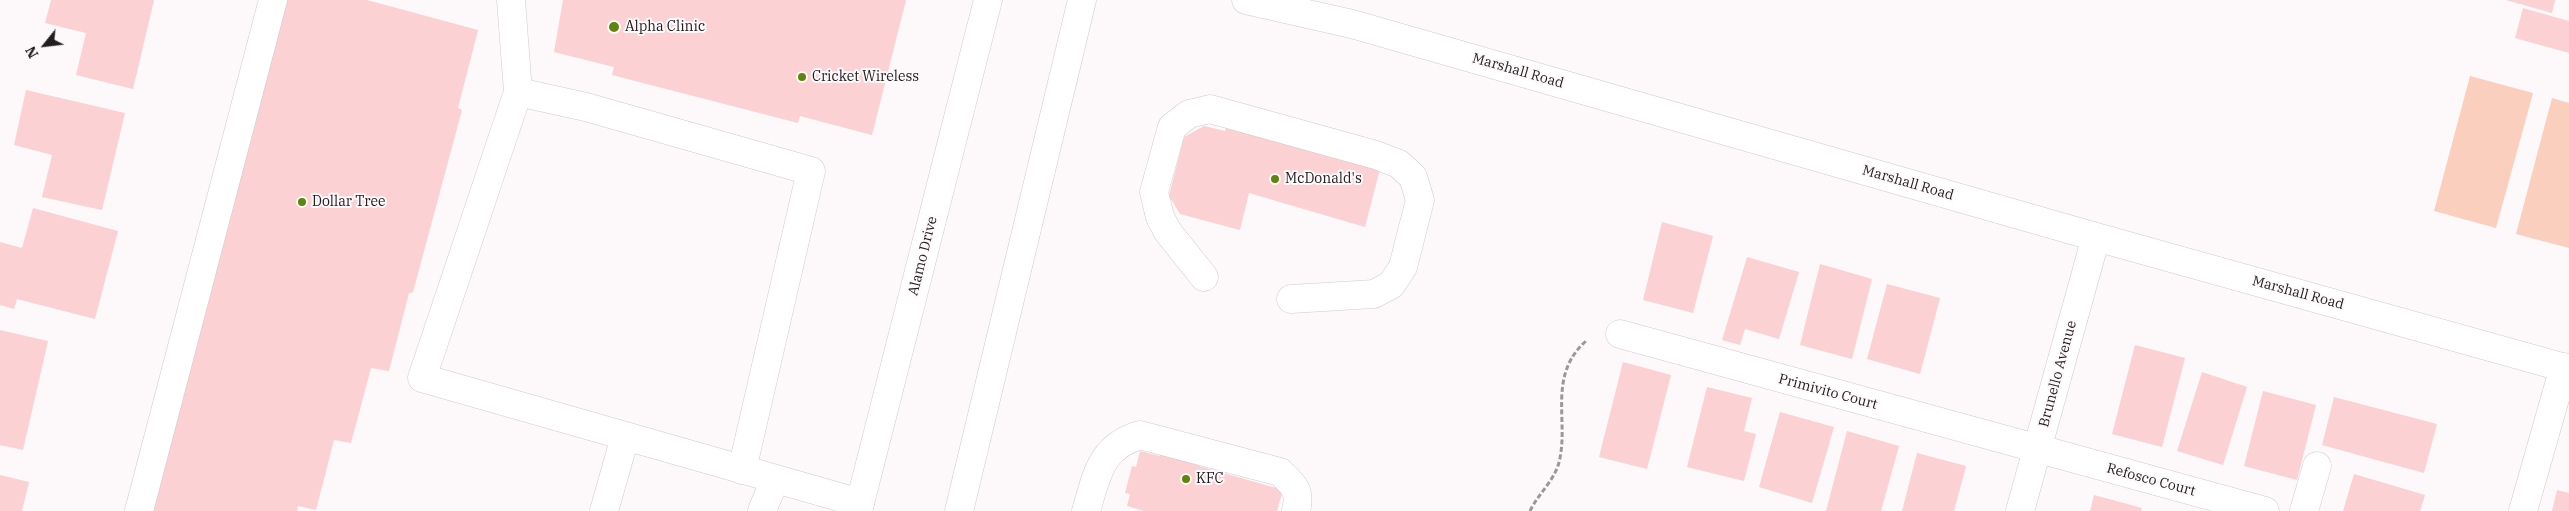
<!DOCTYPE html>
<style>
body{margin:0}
#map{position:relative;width:2569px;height:511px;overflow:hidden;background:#fdf8fa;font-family:"IBM Plex Serif",serif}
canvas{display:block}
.north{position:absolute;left:20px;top:20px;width:50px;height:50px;-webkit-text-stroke:4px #fdf8fa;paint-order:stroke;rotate:241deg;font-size:14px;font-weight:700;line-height:20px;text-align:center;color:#201e1f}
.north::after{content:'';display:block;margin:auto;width:18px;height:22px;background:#201e1f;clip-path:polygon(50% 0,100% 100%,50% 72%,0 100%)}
</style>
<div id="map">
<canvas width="2569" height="511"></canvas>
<div class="north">N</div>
</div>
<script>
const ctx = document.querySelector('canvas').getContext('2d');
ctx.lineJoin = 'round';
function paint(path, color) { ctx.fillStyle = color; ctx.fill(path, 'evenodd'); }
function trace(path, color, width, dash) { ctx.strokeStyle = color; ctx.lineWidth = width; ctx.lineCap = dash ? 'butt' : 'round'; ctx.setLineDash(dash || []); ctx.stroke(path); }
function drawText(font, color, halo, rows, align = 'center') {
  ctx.font = font + ' "IBM Plex Serif",serif'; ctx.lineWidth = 4; ctx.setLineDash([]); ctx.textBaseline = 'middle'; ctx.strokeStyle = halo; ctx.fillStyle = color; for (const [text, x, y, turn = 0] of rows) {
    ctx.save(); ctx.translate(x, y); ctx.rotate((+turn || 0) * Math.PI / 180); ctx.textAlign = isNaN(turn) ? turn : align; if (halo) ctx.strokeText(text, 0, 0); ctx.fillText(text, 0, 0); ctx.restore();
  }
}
paint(new Path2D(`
 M2470 76 2533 93 2496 228 2434 211Z
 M2552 98 2569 103V248L2516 234Z`), '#facfbe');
paint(new Path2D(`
 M51 0H154L133 89 76 75 86 33 45 23Z
 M281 0H367L478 30 458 108 462 110 413 292 409 293 389 371 371 368 351 443 334 440 316 510 298 506 297 511H146Z
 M563 0H906L872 135 800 116 798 123 612 75 614 67 554 52Z
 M2506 0H2555L2552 13Z
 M2523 8 2569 21V53L2515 38Z
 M26 90 125 113 102 210 42 197 52 155 14 145Z
 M1228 122 1381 165 1365 227 1249 193 1240 230 1180 214 1169 196 1184 137 1204 126 1225 131Z
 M33 208 118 231 95 319 17 299 14 309 0 305V242L22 248Z
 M1662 222 1713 236 1693 313 1643 300Z
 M1747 257 1799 272 1779 339 1745 329 1740 345 1722 340Z
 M1820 264 1872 279 1852 359 1800 345Z
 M1887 284 1940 298 1920 374 1867 359Z
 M0 330 48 341 23 450 0 445Z
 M2135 345 2185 358 2162 447 2112 434Z
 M1623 362 1671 375 1647 469 1599 457Z
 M2202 372 2247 387 2223 465 2177 451Z
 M1707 387 1752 398 1744 431 1756 434 1744 481 1687 467Z
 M2263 391 2316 405 2297 480 2244 466Z
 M2334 397 2437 424 2424 473 2322 445Z
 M1780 412 1834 427 1812 503 1759 487Z
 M1847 431 1899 446 1881 511H1826Z
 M1163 449 1200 460 1199 466 1283 490 1277 511H1144L1127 506 1130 494 1125 493 1132 466 1136 467 1140 451 1160 456Z
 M1917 453 1966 466 1954 511H1902Z
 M2354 474 2425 495 2420 511H2343Z
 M0 475 29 482 22 511H0Z
 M2557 490 2569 493V511H2552Z
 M2094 495 2142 508 2141 511H2090Z`), '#fbd1d3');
const minor = new Path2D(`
 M511 0 518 92
 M1246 0 1352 24 2096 237 2569 369
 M1204 277 1168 232 1160 217 1154 192 1172 127 1189 114 1210 109 1376 155 1399 164 1413 177 1420 200 1403 267 1391 285 1374 294 1291 299
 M1620 334 2265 511
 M742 470 811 171 586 107 518 92 422 378 860 503
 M139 511 273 0
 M604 511 625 437
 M762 511 775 479
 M1086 511C1097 475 1100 447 1140 435L1280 472C1294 485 1301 491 1296 511
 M2020 511 2096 237
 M2304 511 2317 466
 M2523 511 2564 367`);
const major = new Path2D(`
 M858 511 988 0
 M959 511 1082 0`);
trace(minor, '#d0cacd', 29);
trace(major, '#d0cacd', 29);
trace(new Path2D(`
 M1530 511C1539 492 1556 480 1560 458 1568 418 1548 375 1586 341`), '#9c989a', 3, [5, 2.5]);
trace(minor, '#fff', 28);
trace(major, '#fff', 28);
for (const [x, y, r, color] of [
 [614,27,6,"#5e850c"],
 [802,77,5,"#5e850c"],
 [1275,179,5,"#5e850c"],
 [302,202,5,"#5e850c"],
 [1186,479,5,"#5e850c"]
]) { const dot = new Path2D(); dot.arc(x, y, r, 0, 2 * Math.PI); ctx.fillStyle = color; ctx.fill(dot); trace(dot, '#fdf8fa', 2); }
drawText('14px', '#201e1f', '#fdf8fa', [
 ["Alpha Clinic",625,27],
 ["Cricket Wireless",812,77],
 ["McDonald's",1285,179],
 ["Dollar Tree",312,202],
 ["KFC",1196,479]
], 'left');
drawText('14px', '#201e1f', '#fdf8fa', [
 ["Marshall Road",1518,71,16],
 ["Marshall Road",1908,183,16],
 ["Alamo Drive",923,256,-76],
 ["Marshall Road",2298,293,15],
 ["Brunello Avenue",2058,374,-75],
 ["Primivito Court",1828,392,15],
 ["Refosco Court",2151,480,15]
]);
</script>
